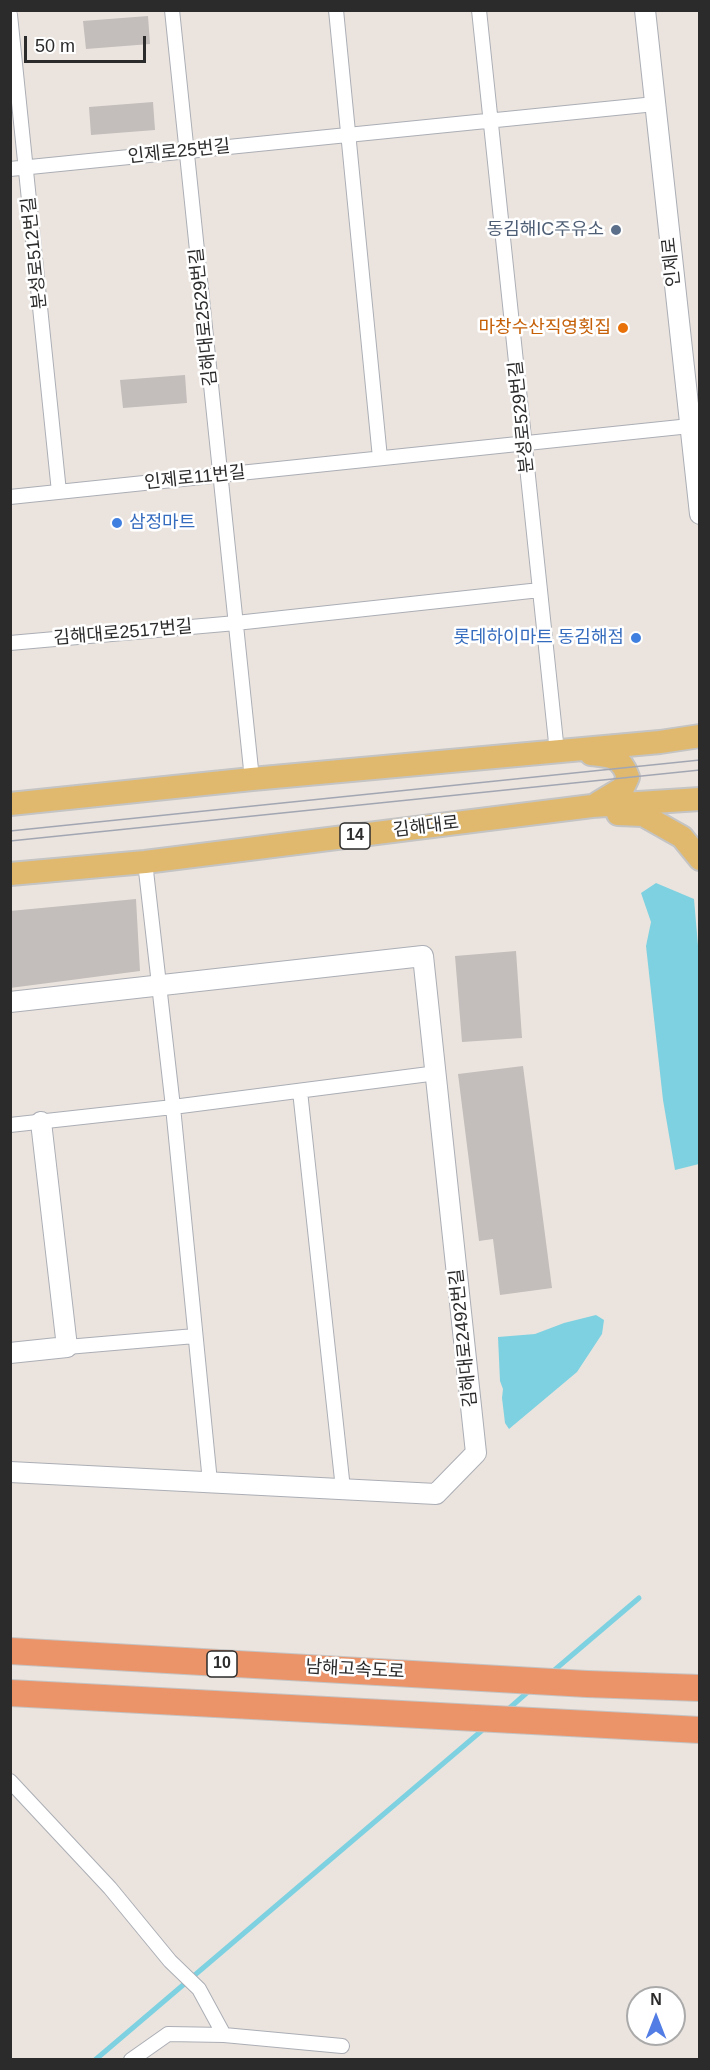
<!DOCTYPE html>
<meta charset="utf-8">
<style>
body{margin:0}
#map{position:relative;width:710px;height:2070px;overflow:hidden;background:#ebe4de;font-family:Helvetica,sans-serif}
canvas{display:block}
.frame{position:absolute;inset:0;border:12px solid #2b2b2b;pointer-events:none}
.north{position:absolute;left:626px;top:1986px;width:60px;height:60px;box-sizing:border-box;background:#fff;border:2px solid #aaa;border-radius:50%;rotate:0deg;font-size:16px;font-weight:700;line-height:24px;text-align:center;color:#2b2b2b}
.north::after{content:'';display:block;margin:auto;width:21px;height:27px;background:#527de4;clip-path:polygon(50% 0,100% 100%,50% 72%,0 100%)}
.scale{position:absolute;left:24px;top:36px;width:122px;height:27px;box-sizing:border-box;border:3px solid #2b2b2b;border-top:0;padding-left:8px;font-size:18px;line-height:21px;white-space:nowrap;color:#2b2b2b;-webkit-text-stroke:4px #fff;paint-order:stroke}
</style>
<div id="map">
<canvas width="710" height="2070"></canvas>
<div class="frame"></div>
<div class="north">N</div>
<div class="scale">50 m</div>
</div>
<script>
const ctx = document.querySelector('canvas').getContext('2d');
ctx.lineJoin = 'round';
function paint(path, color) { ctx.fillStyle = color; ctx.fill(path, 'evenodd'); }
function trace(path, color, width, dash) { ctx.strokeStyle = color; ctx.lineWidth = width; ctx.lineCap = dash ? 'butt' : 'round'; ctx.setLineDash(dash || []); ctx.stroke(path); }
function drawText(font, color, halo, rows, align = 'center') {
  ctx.font = font + ' Helvetica,"Noto Sans KR",sans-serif'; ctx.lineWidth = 5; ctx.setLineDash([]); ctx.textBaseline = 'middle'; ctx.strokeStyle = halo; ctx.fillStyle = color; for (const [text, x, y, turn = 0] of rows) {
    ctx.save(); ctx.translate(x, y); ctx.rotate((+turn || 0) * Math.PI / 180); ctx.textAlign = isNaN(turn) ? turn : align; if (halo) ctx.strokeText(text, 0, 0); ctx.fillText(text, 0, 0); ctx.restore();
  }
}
paint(new Path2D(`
 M656 883 694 899 700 969 699 1164 675 1170 663 1100 646 946 651 922 641 893Z
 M596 1315 604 1320 602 1334 577 1372 509 1429 505 1423 502 1398 503 1389 500 1381 498 1337 535 1334 564 1323Z`), '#7ed1e0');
trace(new Path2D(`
 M551 1673 639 1598
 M505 1712 530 1690
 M95 2060 486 1727`), '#7ed1e0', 5);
paint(new Path2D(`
 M148 16 150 44 86 49 83 21Z
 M153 102 155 130 91 135 89 107Z
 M185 375 187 403 123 408 120 380Z
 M136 899 140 971 10 988V911Z
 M516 951 522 1038 462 1042 455 956Z
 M523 1066 552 1288 500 1295 493 1239 479 1241 458 1074Z`), '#c3bebb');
const street = new Path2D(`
 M172 10 252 779
 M336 10 380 458
 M479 10 557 752
 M10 15 59 492
 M10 169 655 104
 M10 497 690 426
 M10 643 236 623 540 590
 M300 1091 343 1489
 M10 1125 173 1107 145 862
 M67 1347 195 1336
 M210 1482 173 1107 437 1073
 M10 1781 110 1888 170 1961 199 1989 224 2035
 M131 2060 168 2034 224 2035 342 2046`);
const secondary = new Path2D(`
 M645 10 700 514
 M10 1002 423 956 476 1453 436 1494 10 1472
 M10 1353 67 1347 41 1122`);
const primary = new Path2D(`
 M591 754C611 756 621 756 628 777L623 788 598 803
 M10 804 252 779 660 742 700 736
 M618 814 643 815 682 837 700 859
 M10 874 145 862 592 806 700 799`);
const highway = new Path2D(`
 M10 1651 587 1684 700 1688
 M10 1693 700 1730`);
trace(street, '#abaeb5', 16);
trace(secondary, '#abaeb5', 22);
trace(primary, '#c4c4c4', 26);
trace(highway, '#c4c4c4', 28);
trace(street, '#fff', 14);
trace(secondary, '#fff', 20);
trace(primary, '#e0b96e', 22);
trace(highway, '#eb9369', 26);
trace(new Path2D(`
 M10 831 700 760
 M10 841 700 770`), '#a2a6b2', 1.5);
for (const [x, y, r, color] of [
 [616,230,6,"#5c6f8a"],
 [623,328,6,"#e8710a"],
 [117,523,6,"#3f7fe0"],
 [636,638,6,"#3f7fe0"]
]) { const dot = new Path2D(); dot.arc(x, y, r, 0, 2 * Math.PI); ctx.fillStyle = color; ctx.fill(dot); trace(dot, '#fff', 2); }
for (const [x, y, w] of [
 [355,836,30],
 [222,1664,30]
]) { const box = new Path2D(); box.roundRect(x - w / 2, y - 13, w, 26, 4.5); ctx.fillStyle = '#fff'; ctx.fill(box); trace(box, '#2b2b2b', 1.5); }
drawText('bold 16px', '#2b2b2b', null, [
 ["14",355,836],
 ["10",222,1664]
]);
drawText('18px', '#2b2b2b', '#fff', [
 ["인제로25번길",179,152,-6],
 ["분성로512번길",35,253,-96],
 ["인제로",672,262,-96],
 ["김해대로2529번길",204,317,-96],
 ["분성로529번길",522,417,-96],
 ["인제로11번길",195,478,-6],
 ["김해대로2517번길",123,633,-5],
 ["김해대로",426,827,-7],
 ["김해대로2492번길",464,1338,-96],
 ["남해고속도로",355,1670,3]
]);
drawText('18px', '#4e5e75', '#fff', [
 ["동김해IC주유소",604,230]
], 'right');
drawText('18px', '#c56008', '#fff', [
 ["마창수산직영횟집",611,328]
], 'right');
drawText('18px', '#366cbe', '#fff', [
 ["삼정마트",129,523],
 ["롯데하이마트 동김해점",624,638,"right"]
], 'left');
</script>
